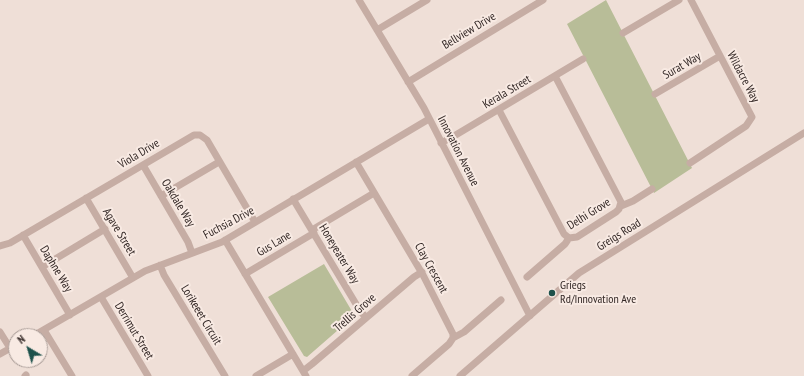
<!DOCTYPE html>
<style>
body{margin:0}
#map{position:relative;width:804px;height:376px;overflow:hidden;background:#efdfd7;font-family:"PT Sans Narrow",sans-serif}
canvas{display:block}
.north{position:absolute;left:8px;top:328px;width:40px;height:40px;box-sizing:border-box;background:#f8eae3;border:1px solid #a99c97;border-radius:50%;rotate:322deg;font-size:11px;font-weight:700;line-height:16px;text-align:center;color:#322725}
.north::after{content:'';display:block;margin:auto;width:14px;height:18px;background:#1d514b;clip-path:polygon(50% 0,100% 100%,50% 72%,0 100%)}
</style>
<div id="map">
<canvas width="804" height="376"></canvas>
<div class="north">N</div>
</div>
<script>
const ctx = document.querySelector('canvas').getContext('2d');
ctx.lineJoin = 'round';
function paint(path, color) { ctx.fillStyle = color; ctx.fill(path, 'evenodd'); }
function trace(path, color, width, dash) { ctx.strokeStyle = color; ctx.lineWidth = width; ctx.lineCap = dash ? 'butt' : 'round'; ctx.setLineDash(dash || []); ctx.stroke(path); }
function drawText(font, color, halo, rows, align = 'center') {
  ctx.font = font + ' "PT Sans Narrow",sans-serif'; ctx.lineWidth = 4; ctx.setLineDash([]); ctx.textBaseline = 'middle'; ctx.strokeStyle = halo; ctx.fillStyle = color; for (const [text, x, y, turn = 0] of rows) {
    ctx.save(); ctx.translate(x, y); ctx.rotate((+turn || 0) * Math.PI / 180); ctx.textAlign = isNaN(turn) ? turn : align; if (halo) ctx.strokeText(text, 0, 0); ctx.fillText(text, 0, 0); ctx.restore();
  }
}
paint(new Path2D(`
 M606 0 692 168 654 193 567 24Z
 M324 264 353 313V317L307 357 304 356 268 297Z`), '#b8bd98');
trace(new Path2D(`
 M359 0 424 108 530 316
 M377 30 427 0
 M623 33 679 0
 M408 82 543 0
 M655 94 720 56
 M499 110 564 234 569 238 577 237 616 212 619 209 621 202 555 76
 M441 143 454 136 583 59
 M356 162 423 275 453 334V338L449 344 412 376
 M690 163 746 126 752 117 691 0
 M143 165 188 242 192 253
 M161 196 219 162
 M86 198 133 278
 M293 199 359 309 366 318
 M621 206 633 201 652 189
 M312 230 374 193
 M23 235 70 315
 M225 240 306 376
 M0 246 10 243 194 135H200L207 140 255 222
 M160 265 164 275 225 376
 M42 267 105 229
 M245 274 314 233
 M527 277 565 244 569 238
 M101 297 148 376
 M44 330 72 376
 M0 332 10 348
 M33 336 145 271 222 242 429 119
 M453 338 464 332 501 300
 M0 354 16 345
 M303 371 312 364 414 277 422 272
 M25 376 26 375
 M256 376 293 354
 M460 376 579 273 804 133`), '#c6ada4', 7);
for (const [x, y, r, color] of [
 [552,293,4,"#1d514b"]
]) { const dot = new Path2D(); dot.arc(x, y, r, 0, 2 * Math.PI); ctx.fillStyle = color; ctx.fill(dot); trace(dot, '#f8eae3', 1.5); }
drawText('12px', '#322725', '#f8eae3', [
 ["Bellview Drive",469,31,-31],
 ["Surat Way",682,66,-30],
 ["Wildacre Way",743,77,62],
 ["Kerala Street",507,92,-31],
 ["Innovation Avenue",458,151,63],
 ["Viola Drive",139,154,-31],
 ["Oakdale Way",178,203,59],
 ["Delhi Grove",589,214,-32],
 ["Fuchsia Drive",229,223,-28],
 ["Agave Street",119,232,59],
 ["Greigs Road",619,235,-32],
 ["Gus Lane",274,244,-31],
 ["Honeyeater Way",339,254,59],
 ["Clay Crescent",431,268,61],
 ["Daphne Way",56,269,59],
 ["Trellis Grove",355,313,-41],
 ["Lorikeeet Circuit",201,315,59],
 ["Derrimut Street",134,331,59]
]);
drawText('12px', '#322725', '#f8eae3', [
 ["Griegs",560,286],
 ["Rd/Innovation Ave",560,300]
], 'left');
</script>
